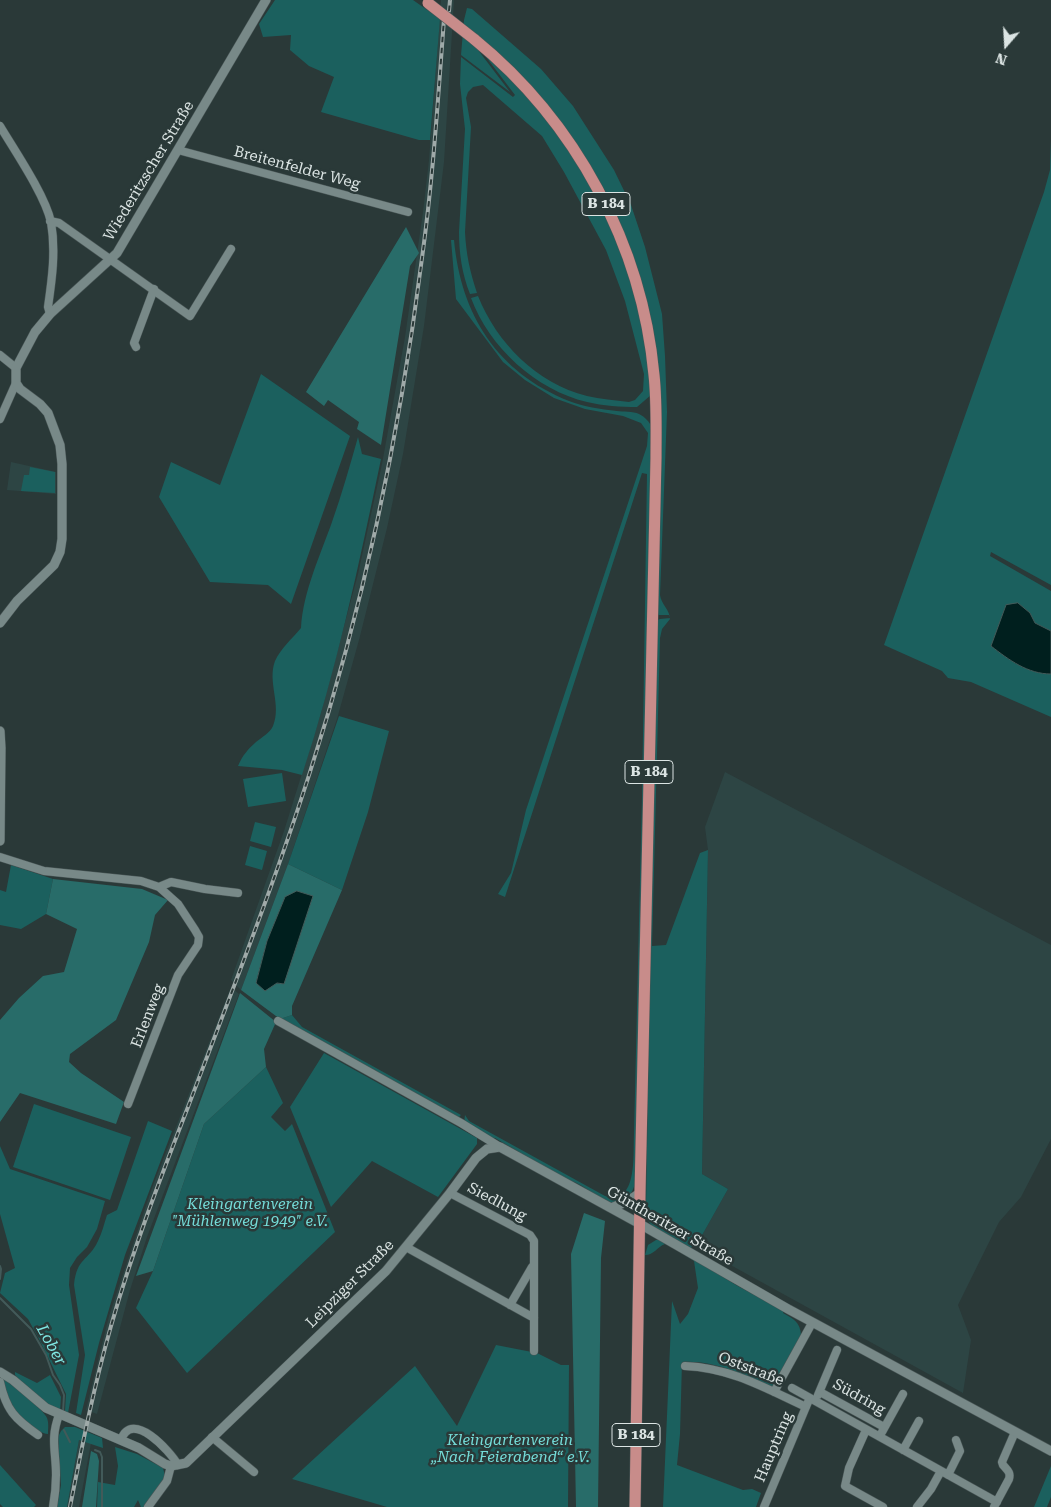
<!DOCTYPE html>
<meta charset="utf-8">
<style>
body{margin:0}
#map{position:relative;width:1051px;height:1507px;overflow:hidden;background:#2a3938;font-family:"Roboto Serif",serif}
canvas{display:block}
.north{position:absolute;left:981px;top:20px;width:50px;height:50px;-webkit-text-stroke:4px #2a3938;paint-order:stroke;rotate:199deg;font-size:14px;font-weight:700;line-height:20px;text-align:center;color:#dbe4e3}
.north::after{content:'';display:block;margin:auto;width:18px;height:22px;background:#dbe4e3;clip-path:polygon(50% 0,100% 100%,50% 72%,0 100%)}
</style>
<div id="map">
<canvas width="1051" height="1507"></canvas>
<div class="north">N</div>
</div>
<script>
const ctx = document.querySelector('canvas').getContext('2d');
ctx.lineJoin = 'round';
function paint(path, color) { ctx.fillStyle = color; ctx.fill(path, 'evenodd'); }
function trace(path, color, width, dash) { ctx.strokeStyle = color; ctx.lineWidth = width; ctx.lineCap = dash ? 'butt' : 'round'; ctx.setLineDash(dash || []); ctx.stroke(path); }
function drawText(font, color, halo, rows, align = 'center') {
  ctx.font = font + ' "Roboto Serif",serif'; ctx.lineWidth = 5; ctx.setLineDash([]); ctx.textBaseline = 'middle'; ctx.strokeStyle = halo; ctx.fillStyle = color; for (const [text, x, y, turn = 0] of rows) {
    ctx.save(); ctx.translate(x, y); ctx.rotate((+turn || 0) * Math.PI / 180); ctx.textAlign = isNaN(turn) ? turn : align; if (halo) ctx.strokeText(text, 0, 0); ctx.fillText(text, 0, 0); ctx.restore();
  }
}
paint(new Path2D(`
 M441 0H454L444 162 424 326 403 454 387 528 359 640 337 719 288 864 241 990 231 980 284 831 320 716 358 574 382 464 405 337 423 212 429 160Z
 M11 462 56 472V494L7 490Z
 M725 772 1051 945V1139L1021 1197 999 1222 958 1305 971 1340 963 1393 696 1246 728 1189 702 1174 708 850 705 827Z
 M231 987 239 994 147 1237 130 1290 97 1414 86 1410 109 1316 152 1188Z
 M79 1440 91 1443 79 1507H67Z`), '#2d4544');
paint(new Path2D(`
 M275 0H413L440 19 430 140H419L321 112 334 77 309 66 290 50 291 35 263 37 259 24Z
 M467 8 472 9 541 69 573 106 614 170 631 205 645 247 662 314 665 356 667 412 660 595C661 604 670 610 670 619L662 629 660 638 652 946 666 945 700 853 708 850 702 1174 728 1189 696 1246 693 1245 691 1248 653 1227 648 1221 646 1207 656 621 660 619 670 618 669 615H659L656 613 660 409 627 241 607 194 593 171 560 121 539 95 498 52 475 36V46L510 92 461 55 464 20Z
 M480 49 533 100 587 176 620 243 647 342 651 395 637 407C621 407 603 406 587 402 536 390 489 347 471 298L478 296C497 343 536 383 587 396 600 399 615 400 629 402L635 400 643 391 644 374 625 301 606 250 564 172 542 136 483 85 473 87 468 92 466 98 471 127 465 232C466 254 470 272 477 293L470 294C462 274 459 253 459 232L465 129 460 84 461 57 513 97 515 95Z
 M1051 140V585L991 552 990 556 1051 591V631L1035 623 1030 613 1018 603 1006 605 991 646C1009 660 1028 674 1051 674V717L971 682 948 678 942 671 884 645 1044 192 1050 170Z
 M451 240H454C461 315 497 372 569 401 584 407 600 409 617 411 623 412 633 411 639 414 645 417 650 422 652 428L638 1157C636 1167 638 1189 628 1196 624 1199 618 1201 613 1203 597 1200 582 1182 567 1180L495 1138H491L464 1123 465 1115 469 1121 605 1196C638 1206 633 1155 634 1134L642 797 647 474 642 473 505 897 498 894 511 873 526 810 647 446 648 433 641 423 623 416 585 409 554 398 525 380 503 362 456 299Z
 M261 374 350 436 291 604 268 585 210 582 159 497 171 462 220 485Z
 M358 437 362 454 381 459C359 565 336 672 302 775L282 770 238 766C242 756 248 749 256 742 262 737 270 733 273 726 282 705 267 682 275 661 281 648 292 639 301 628 303 592 320 556 332 522 342 494 350 465 358 437Z
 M30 467 55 472V493L21 491 24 475H29Z
 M339 716 389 731 368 812 342 890 288 864Z
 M282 773 286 801 248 807 243 779Z
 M255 822 276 827 271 847 250 841Z
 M250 846 267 851 262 870 245 865Z
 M11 865 53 879 46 914 21 929 0 925V890L6 892Z
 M292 1015 302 1027 461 1115 458 1118 280 1019Z
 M324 1053 477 1138V1144L438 1197 372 1161 331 1207 290 1107Z
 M266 1067 283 1103 271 1117 285 1131 292 1124 335 1232 187 1373 136 1308 153 1271 204 1124Z
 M34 1104 131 1137 110 1200 13 1167Z
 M148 1121 172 1131 125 1255 99 1343 81 1415 76 1413 85 1355 74 1285C77 1257 88 1262 98 1241 102 1233 104 1224 107 1215L117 1210Z
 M0 1146 10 1169 105 1201 97 1229 87 1247 77 1257 70 1268 69 1285 79 1355 68 1413 65 1411 66 1394 39 1339 28 1319 0 1293 5 1273 15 1268 0 1214Z
 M656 1240H659L669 1244 736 1285 784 1311 783 1313C794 1319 800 1322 801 1335L772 1387C742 1374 714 1360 682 1362L680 1434 677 1465 743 1490 752 1489 761 1493 756 1507H663L672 1301 680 1324 688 1314 698 1288 694 1261 669 1245 665 1244C657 1247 654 1255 645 1255L648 1245Z
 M496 1345 537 1353 561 1365H569L568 1507H387L292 1479 415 1366 457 1426Z
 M15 1372 37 1383 50 1375 61 1397 60 1412 41 1400 15 1375Z
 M3 1378C11 1384 44 1410 47 1418 49 1423 48 1429 48 1434 37 1433 18 1418 12 1409 7 1402 3 1387 3 1378Z
 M65 1427H75L102 1438 103 1448 79 1440 67 1507H57L61 1485 58 1437 61 1431Z
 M115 1447 137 1454 163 1468 165 1476 164 1480 144 1507H141L138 1500 134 1507H97L98 1482 115 1485 118 1466Z
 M0 1465 36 1505 34 1507H3L0 1504Z
 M1051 1466V1497L1047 1507H1034Z`), '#1b605e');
paint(new Path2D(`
 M406 227 419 253 410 266 381 445 357 429 359 422 328 400 324 406 306 392Z
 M288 864 342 890 292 1006V1015L280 1019 241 990ZM285 897 284 984 256 982 267 941Z
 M53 879 142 889 168 900 155 915 149 942 116 1020 70 1054 69 1062 81 1073 124 1102 116 1124 20 1093 0 1122V1020L19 998 43 976 64 972 77 929 46 914Z
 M240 993 276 1022 264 1049 266 1067 204 1124 153 1271 136 1276Z
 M584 1213 605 1221 601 1258 598 1507H576L571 1254Z
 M91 1451 97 1454 99 1461 96 1507H82Z`), '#286c69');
const water = new Path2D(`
 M1018 603 1030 613 1035 623 1051 631V674C1028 674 1009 660 991 646L1006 605Z
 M297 891 313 896 284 984 277 983 265 991 256 983 267 941 285 897Z`);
paint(water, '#001f1e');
trace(water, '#425a59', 1);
trace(new Path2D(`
 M0 1266 1 1269 0 1279
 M0 1298 31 1329 46 1355 53 1375 60 1385 64 1395 63 1412
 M64 1430 70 1442
 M95 1450 100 1452 102 1457V1507`), '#425a59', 2);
const minor = new Path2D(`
 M0 126C15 151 45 195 51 222 56 251 52 279 48 307L50 314
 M178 150 408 212
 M50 221 59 223 190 316 231 249
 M136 347 134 343 154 289
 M0 355 16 368
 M0 419 16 383
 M0 857 44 871 141 881 159 887 178 904 195 930 199 937 198 945 178 975 128 1104
 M159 887 171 882 205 889 238 893
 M278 1021 461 1123 500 1147
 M450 1193 530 1235 534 1241V1351
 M406 1247 534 1318
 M510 1305 532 1267
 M685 1366C731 1368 765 1388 806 1407
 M0 1382C6 1410 15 1419 38 1435
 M792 1388 997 1502
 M774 1392 812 1323
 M820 1392 884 1427
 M818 1395 837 1350
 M866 1430 849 1468 845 1486 883 1507
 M882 1432 903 1394
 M212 1437 254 1472
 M121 1440C132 1409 170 1451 178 1465
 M903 1450 919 1421
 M948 1475 960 1451 956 1440
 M53 1507C55 1496 56 1486 56 1475 56 1451 50 1439 59 1415
 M148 1507 167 1481 171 1466
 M764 1507 808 1402
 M917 1507 931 1489 941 1471
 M994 1507 1009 1479C1011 1472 1007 1470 1003 1465L1002 1462 1015 1432`);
const tertiary = new Path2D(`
 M0 623 17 601 54 565 60 552 62 539V464L60 445 48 413 40 404 20 389 16 383V368L35 332 50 314 117 253 266 0
 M0 731 1 748 0 841
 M611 1208 626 1202 640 1193
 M0 1372 13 1380 46 1408 139 1448 165 1464 171 1466 186 1463 386 1271 450 1193 476 1158 487 1149 500 1147 640 1224 788 1309 1051 1451`);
const primary = new Path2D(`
 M474 39C576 122 642 245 654 375 657 403 656 431 656 458L640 1193 635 1507`);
trace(minor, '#4a5757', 9);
trace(tertiary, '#4a5757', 10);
trace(primary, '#4a5757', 12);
trace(minor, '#788988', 8);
trace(tertiary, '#788988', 9);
trace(primary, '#c88c8a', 11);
const rail = new Path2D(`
 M449 11 450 0
 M70 1507C82 1446 94 1386 111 1326 132 1252 160 1179 188 1107 230 996 274 885 310 772 364 605 400 432 422 258 433 179 438 99 444 19`);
trace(rail, '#9faaa9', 4);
trace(rail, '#2a3938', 2, [5.5]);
const primaryBridge = new Path2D(`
 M428 3 474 39`);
trace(primaryBridge, '#4a5757', 12, []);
trace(primaryBridge, '#c88c8a', 11);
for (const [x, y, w] of [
 [606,204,48],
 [649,772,48],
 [636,1435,48]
]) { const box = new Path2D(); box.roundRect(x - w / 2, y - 11.5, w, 23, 4); ctx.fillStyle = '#2a3938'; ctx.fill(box); trace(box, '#dbe4e3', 1); }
drawText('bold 14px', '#dbe4e3', null, [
 ["B 184",606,204],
 ["B 184",649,772],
 ["B 184",636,1435]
]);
drawText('15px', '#dbe4e3', '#2a3938', [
 ["Breitenfelder Weg",297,168,15],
 ["Wiederitzscher Straße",149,171,-59],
 ["Erlenweg",148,1016,-69],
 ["Siedlung",497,1202,28],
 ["Güntheritzer Straße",670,1226,30],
 ["Leipziger Straße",350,1284,-45],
 ["Oststraße",751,1369,21],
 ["Südring",859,1397,29],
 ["Hauptring",774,1447,-67]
]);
drawText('italic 15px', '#74dcd8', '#2a3938', [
 ["Kleingartenverein",250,1205],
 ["\"Mühlenweg 1949\" e.V.",250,1222],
 ["Kleingartenverein",510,1441],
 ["„Nach Feierabend“ e.V.",510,1458]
]);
drawText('italic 16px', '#80e8e4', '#2a3938', [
 ["Lober",51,1345,61]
]);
</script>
